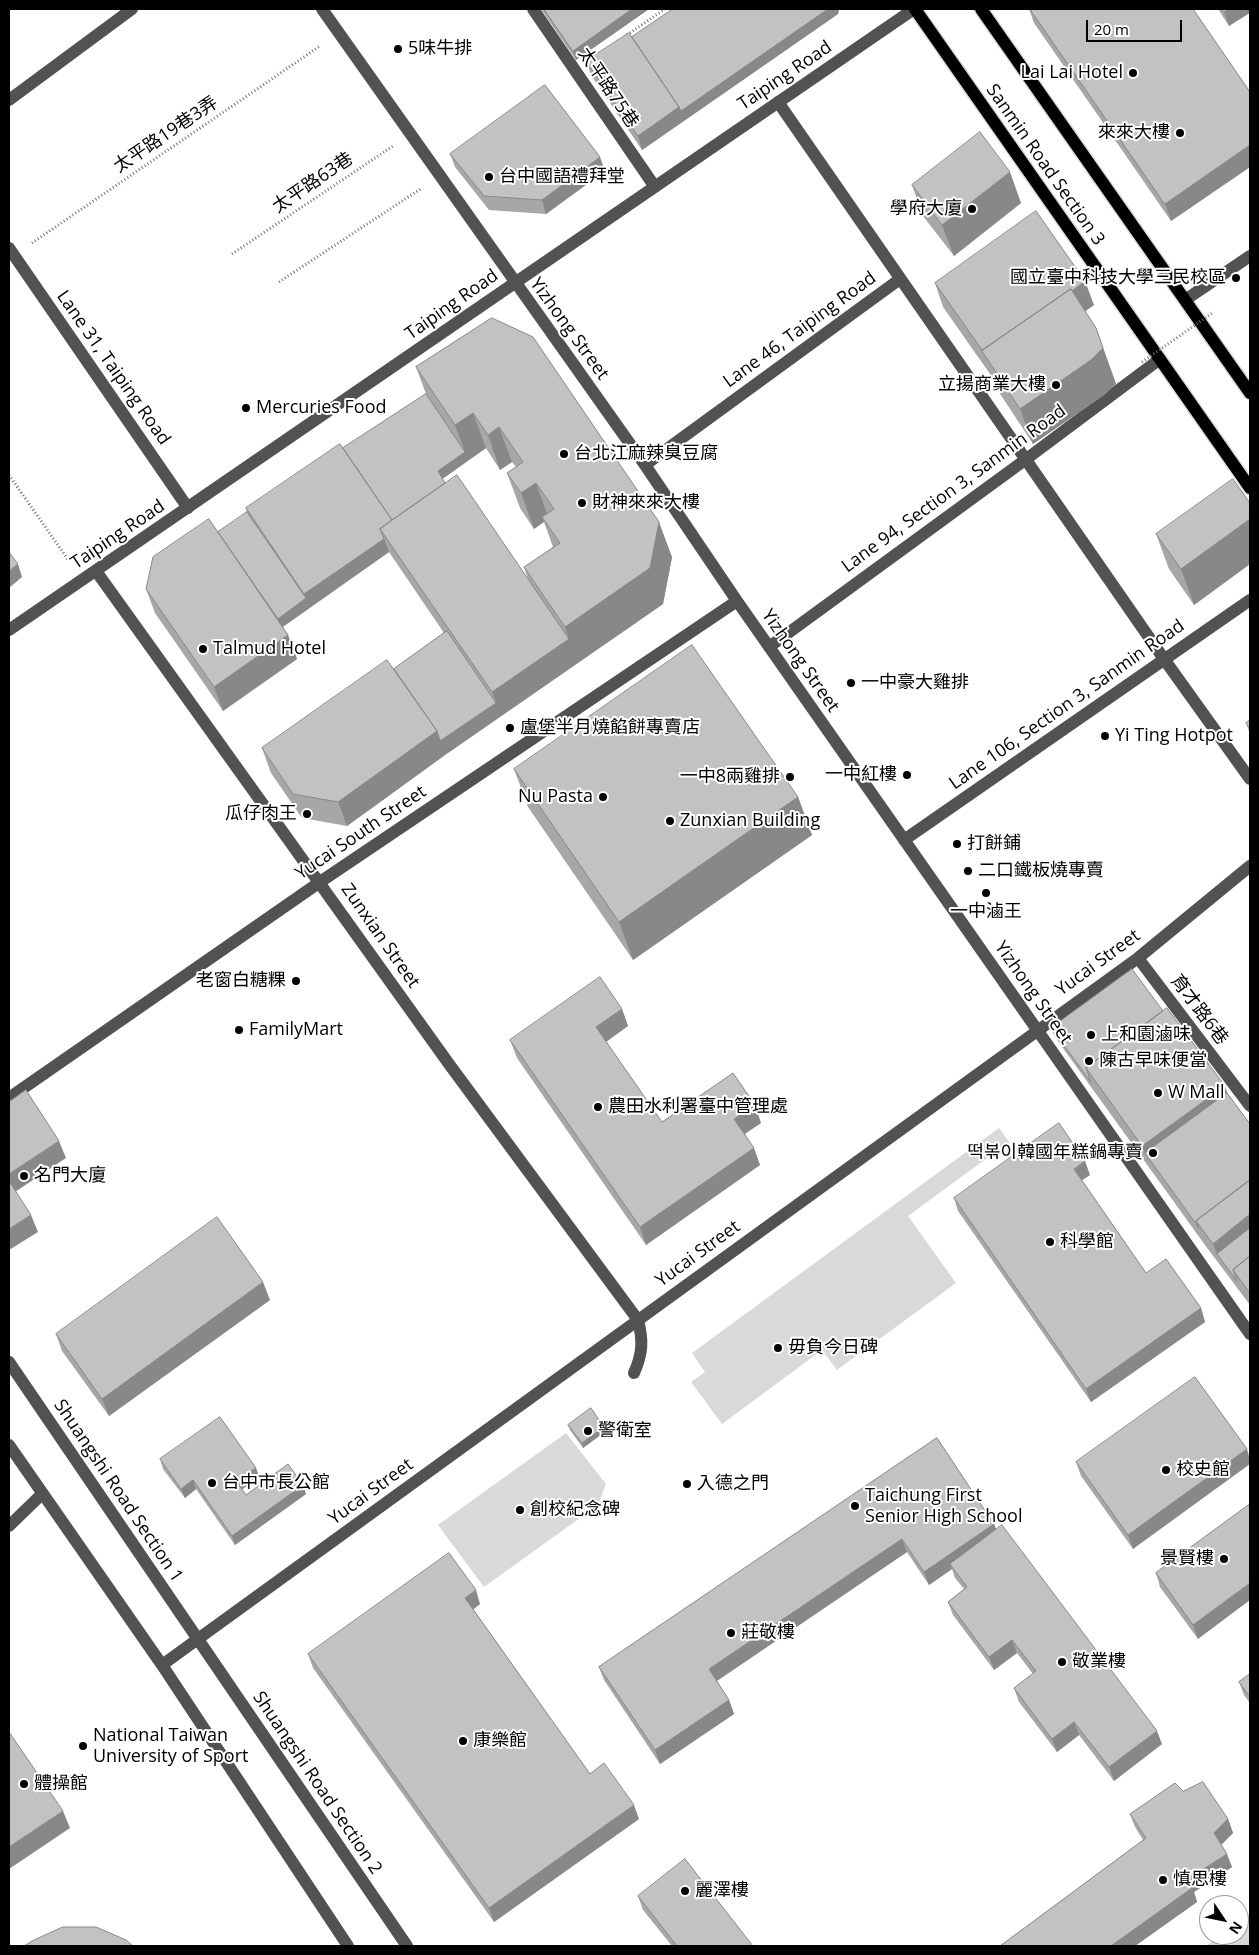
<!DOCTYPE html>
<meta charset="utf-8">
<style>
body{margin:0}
#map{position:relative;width:1259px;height:1955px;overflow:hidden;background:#fff;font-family:"Open Sans",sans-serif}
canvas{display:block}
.frame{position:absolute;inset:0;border:10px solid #000;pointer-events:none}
.north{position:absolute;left:1199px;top:1895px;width:50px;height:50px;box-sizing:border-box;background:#fff;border:1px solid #999;border-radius:50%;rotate:124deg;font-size:14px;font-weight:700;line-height:20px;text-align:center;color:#000}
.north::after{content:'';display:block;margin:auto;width:18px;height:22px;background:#000;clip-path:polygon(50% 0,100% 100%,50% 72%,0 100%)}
.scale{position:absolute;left:1086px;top:20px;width:96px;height:22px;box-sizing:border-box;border:2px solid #000;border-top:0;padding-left:6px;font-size:15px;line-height:18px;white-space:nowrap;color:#000;-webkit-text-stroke:4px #fff;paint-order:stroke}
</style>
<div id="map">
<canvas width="1259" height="1955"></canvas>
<div class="frame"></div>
<div class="north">N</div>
<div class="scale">20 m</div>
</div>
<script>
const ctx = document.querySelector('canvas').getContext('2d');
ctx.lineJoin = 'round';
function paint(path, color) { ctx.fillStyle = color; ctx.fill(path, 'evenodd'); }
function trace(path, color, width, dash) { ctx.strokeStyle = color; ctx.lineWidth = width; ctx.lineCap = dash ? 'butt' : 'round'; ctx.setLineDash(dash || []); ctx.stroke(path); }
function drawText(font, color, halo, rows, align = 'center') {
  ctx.font = font + ' "Open Sans","Noto Sans TC","Noto Sans KR",sans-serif'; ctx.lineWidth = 4; ctx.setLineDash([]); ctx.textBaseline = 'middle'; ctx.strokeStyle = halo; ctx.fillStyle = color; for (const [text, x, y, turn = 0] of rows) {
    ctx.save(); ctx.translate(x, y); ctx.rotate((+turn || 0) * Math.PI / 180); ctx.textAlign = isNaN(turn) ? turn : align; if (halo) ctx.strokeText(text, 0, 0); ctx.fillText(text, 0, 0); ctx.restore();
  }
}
paint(new Path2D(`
 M999 1128 1009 1142 908 1216 956 1283 837 1370 822 1350 722 1424 691 1382 705 1372 692 1353Z
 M566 1433 606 1484 598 1505 484 1587 438 1525Z
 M1250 1913V1946H1206L1221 1935H1239V1921Z`), '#d9d9d9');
const major = new Path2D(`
 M915 9 1250 488
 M981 9 1250 393`);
trace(major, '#dbdbdb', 15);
trace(new Path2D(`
 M627 35 665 9
 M32 243 320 46
 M232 254 393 146
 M279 282 422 188
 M9 475 69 561`), '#747474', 3, [1, 2.5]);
trace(new Path2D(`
 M322 9 645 465 737 601 1250 1334
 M533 9 655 187
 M9 100 132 9
 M778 102 1164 659 1250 779
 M9 248 188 508
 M1185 300 1250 256
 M645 465 900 279
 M96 571 449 1064 638 1320C643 1340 643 1353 634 1373
 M9 630 914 9
 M769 647 1025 460 1160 359
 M904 840 1250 600
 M1138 958 1250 1106
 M9 1098 320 882 737 601
 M9 1362 407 1946
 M9 1445 162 1665 348 1946
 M9 1526 42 1494
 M162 1665 1138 958 1250 866`), '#525252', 12);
trace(major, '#000', 12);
trace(new Path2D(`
 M1142 362 1214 312`), '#747474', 3, [1, 2.5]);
paint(new Path2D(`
 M541 9H649L576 60Z
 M673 9H839L838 14 642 150 591 75 586 61 632 37Z
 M1029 9H1193L1250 92V167L1171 221 1034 23Z
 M1218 9H1250L1229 26Z
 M450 154 605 171 546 214 489 210 455 167Z
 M912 185 1021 203 954 256 923 216Z
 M935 283 1094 305 1085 311 1096 328 1116 384 1104 395 1033 444 995 386 990 374 943 307Z
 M492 318 672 557 663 604 445 755 347 826 302 818 271 773 262 748 394 669 444 633 389 552 283 627 288 635 297 659 223 711 155 613 146 589 218 532 247 513 246 508 343 448 426 394 416 367ZM486 448 500 470 512 462 516 467 507 473 520 508 534 529 544 522 553 547 524 567 528 579 445 483 442 479Z
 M1250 503V564L1194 605 1169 569 1156 534Z
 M1250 720V734L1246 723Z
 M514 769 798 797 812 835 633 960 528 807Z
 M622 1009 628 1026 606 1042 662 1122 761 1123 745 1134 760 1165 646 1245 517 1058 510 1040Z
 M1163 1011 1227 1093 1250 1124V1305L1205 1245 1055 1037 1051 1028Z
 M1090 1175 1082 1180 1146 1273 1201 1308 1205 1322 1091 1402 958 1211 954 1198Z
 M270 1300 109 1416 62 1351 56 1334Z
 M568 1425 604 1427 606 1431 583 1448 570 1430Z
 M937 1438 994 1524 996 1529 1162 1744 1114 1781 1079 1735 1057 1752 1019 1702 1014 1688 1033 1674 1017 1653 994 1670 953 1615 948 1602 964 1589 955 1578 952 1569 929 1585 907 1552 716 1681 729 1700 734 1714 660 1764 604 1680 599 1667Z
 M1247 1449 1133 1549 1081 1476 1076 1462Z
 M160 1459 256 1468 259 1477 242 1489 246 1495 306 1494 235 1545 196 1489 185 1498 163 1469Z
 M1250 1504 1198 1639 1160 1587 1156 1573Z
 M480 1604 473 1609 590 1774 639 1819 494 1922 313 1668 308 1654Z
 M1250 1674V1703L1244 1695 1239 1682Z
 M1183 1791 1228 1819 1233 1833 1221 1845 1232 1867 1194 1892 1197 1902 1135 1946H1000L1143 1840 1135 1827 1130 1814Z
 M638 1896 753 1946H672L643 1910Z`), '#a7a7a7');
paint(new Path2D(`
 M632 9H649L576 60 573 51Z
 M828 9H839L838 14 642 150 638 136 679 107Z
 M1230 9H1250V13L1229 26 1224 12Z
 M1250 145V167L1171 221 1165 204Z
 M600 157 605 171 546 214 542 200Z
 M1010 172 1021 203 954 256 942 225Z
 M1085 281 1094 305 997 374 984 354Z
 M1096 328 1116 384 1104 395 1033 444 1020 409Z
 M473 413 486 448 441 480 438 471 465 452 455 425Z
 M499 427 512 462 500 470 488 435Z
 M536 483 549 519 542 517 544 522 534 529 521 493Z
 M1250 519V564L1194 605 1181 569Z
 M659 522 672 557 663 604 445 755 347 826 338 802 437 731 496 703 492 692 569 639 565 627Z
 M384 539 389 552 278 630 274 621 306 598 304 594Z
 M18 564 22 577 9 588V571Z
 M288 635 297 659 223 711 214 687Z
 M798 797 812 835 633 960 619 922Z
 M622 1009 628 1026 603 1044 596 1027Z
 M1225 1086 1233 1110 1145 1153 1142 1146Z
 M755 1105 761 1123 741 1136 734 1119Z
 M59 1141 66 1158 12 1194 9 1185V1174Z
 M754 1148 760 1165 646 1245 640 1227Z
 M1085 1161 1090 1175 1079 1182 1074 1169Z
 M1250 1214V1245L1217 1254 1213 1244Z
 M31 1215 38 1232 9 1250V1229Z
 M263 1282 270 1300 109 1416 102 1399Z
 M1201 1308 1205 1322 1091 1402 1086 1389Z
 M604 1427 606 1431 583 1448 582 1443Z
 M1247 1449 1250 1459V1464L1133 1549 1128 1535Z
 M256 1468 259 1477 240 1491 236 1481Z
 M193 1480 196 1489 185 1498 181 1489Z
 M303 1485 306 1494 235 1545 232 1536Z
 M994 1524 999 1537 950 1564 952 1569 929 1585 924 1572Z
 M902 1539 907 1552 714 1683 709 1669Z
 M1250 1583V1600L1198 1639 1193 1625Z
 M476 1590 480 1604 470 1612 465 1598Z
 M1012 1640 1017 1653 994 1670 989 1657Z
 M729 1700 734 1714 660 1764 655 1750Z
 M1074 1722 1079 1735 1057 1752 1052 1739Z
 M1157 1731 1162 1744 1114 1781 1109 1767Z
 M634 1805 639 1819 494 1922 489 1908Z
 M63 1811 70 1828 9 1869V1847Z
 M1228 1819 1233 1833 1219 1847 1214 1833Z
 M1227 1854 1232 1867 1194 1892 1197 1902 1135 1946H1111L1188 1879Z`), '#888');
const building = new Path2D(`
 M544 9H632L573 51Z
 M673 9H828L681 111 679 107 632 37Z
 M1030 9H1193L1250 92V145L1165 204Z
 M1222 9H1230L1224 12Z
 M629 33 679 107 638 136 586 61Z
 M545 85 600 157 542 200 484 196 450 154Z
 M980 132 1010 172 942 225 912 185Z
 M1036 211 1085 281 1072 291 1071 289 982 350 935 283Z
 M1071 289 1096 328 1103 348 1091 360 1020 409 982 351Z
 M492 318 533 337 659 522 650 568 565 627 524 567 560 543 542 517 554 509 536 483 521 493 507 473 523 462 499 427 488 435 473 413 455 425 416 367Z
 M426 394 465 452 438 471 445 483 392 520 343 448Z
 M340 444 392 520 380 529 384 539 304 594 246 508Z
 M457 475 569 639 492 692 380 529Z
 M1233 479 1250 503V519L1181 569 1156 534Z
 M247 512 306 598 278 619 218 532Z
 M209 519 288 635 214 687 146 589 153 557Z
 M9 552 18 564 9 571Z
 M447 631 496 703 440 741 437 731 394 669Z
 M692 645 798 797 619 922 514 769Z
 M387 660 437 731 338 802 293 794 262 748Z
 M1250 720V729L1246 723Z
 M1132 969 1163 1011 1086 1068 1091 1082 1051 1028Z
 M600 977 622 1009 596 1027 662 1122 733 1073 755 1105 734 1119 754 1148 640 1227 510 1040Z
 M1167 1008 1225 1086 1142 1146 1086 1068Z
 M26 1090 59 1141 9 1174V1102Z
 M1227 1093 1250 1124V1180L1196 1221 1199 1228 1145 1153Z
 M1059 1123 1085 1161 1074 1169 1146 1273 1166 1259 1201 1308 1086 1389 954 1198Z
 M1250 1180V1214L1213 1244 1196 1221Z
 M9 1181 31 1215 9 1229Z
 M217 1217 263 1282 102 1399 56 1334Z
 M1250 1228V1256L1233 1270 1237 1281 1217 1254Z
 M1250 1256V1293L1233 1270Z
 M1195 1377 1247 1449 1128 1535 1076 1462Z
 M591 1408 604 1427 582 1443 568 1425Z
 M220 1417 256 1468 236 1481 246 1495 288 1464 303 1485 232 1536 193 1480 181 1489 160 1459Z
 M937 1438 994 1524 924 1572 902 1539 709 1669 729 1700 655 1750 599 1667Z
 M1250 1504V1583L1193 1625 1156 1573Z
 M1002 1525 1157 1731 1109 1767 1074 1722 1052 1739 1014 1688 1036 1671 1012 1640 989 1657 948 1602 967 1587 950 1564Z
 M449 1553 476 1590 465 1598 590 1774 604 1763 634 1805 489 1908 308 1654Z
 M1250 1674V1697L1239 1682Z
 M9 1732 63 1811 9 1847Z
 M1203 1782 1228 1819 1214 1833 1227 1854 1188 1879 1192 1888 1111 1946H1000L1146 1838 1130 1814 1175 1783 1183 1791Z
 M685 1859 753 1946H677L638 1896Z
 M63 1927H96L126 1940 133 1946H24L34 1940Z`);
paint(building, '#c2c2c2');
trace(building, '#888', 1);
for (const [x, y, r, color] of [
 [398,49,5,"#000"],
 [1133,73,5,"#000"],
 [1180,133,5,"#000"],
 [489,177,5,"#000"],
 [972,209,5,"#000"],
 [1236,278,5,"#000"],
 [1056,385,5,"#000"],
 [246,408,5,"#000"],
 [564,454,5,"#000"],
 [582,503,5,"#000"],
 [203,649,5,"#000"],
 [851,683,5,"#000"],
 [510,728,5,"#000"],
 [1105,736,5,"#000"],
 [907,775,5,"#000"],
 [790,777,5,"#000"],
 [603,797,5,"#000"],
 [307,814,5,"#000"],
 [670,821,5,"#000"],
 [957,844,5,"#000"],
 [968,871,5,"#000"],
 [986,893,5,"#000"],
 [296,981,5,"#000"],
 [239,1030,5,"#000"],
 [1091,1035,5,"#000"],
 [1089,1061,5,"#000"],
 [1158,1093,5,"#000"],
 [598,1107,5,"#000"],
 [1153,1153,5,"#000"],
 [24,1176,5,"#000"],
 [1050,1242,5,"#000"],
 [778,1348,5,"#000"],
 [588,1431,5,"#000"],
 [1166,1470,5,"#000"],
 [212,1483,5,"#000"],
 [687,1484,5,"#000"],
 [855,1506,5,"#000"],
 [520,1510,5,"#000"],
 [1224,1559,5,"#000"],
 [731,1633,5,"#000"],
 [1062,1662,5,"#000"],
 [463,1741,5,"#000"],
 [83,1746,5,"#000"],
 [24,1784,5,"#000"],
 [1163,1880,5,"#000"],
 [685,1891,5,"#000"]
]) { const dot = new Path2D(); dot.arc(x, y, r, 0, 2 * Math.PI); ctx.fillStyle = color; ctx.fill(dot); trace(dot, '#fff', 2); }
drawText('18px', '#000', '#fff', [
 ["5味牛排",408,49],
 ["Lai Lai Hotel",1123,73,"right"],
 ["來來大樓",1170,133,"right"],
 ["台中國語禮拜堂",499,177],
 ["學府大廈",962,209,"right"],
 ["國立臺中科技大學三民校區",1226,278,"right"],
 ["立揚商業大樓",1046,385,"right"],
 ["Mercuries Food",256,408],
 ["台北江麻辣臭豆腐",574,454],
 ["財神來來大樓",592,503],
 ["Talmud Hotel",213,649],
 ["一中豪大雞排",861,683],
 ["盧堡半月燒餡餅專賣店",520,728],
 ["Yi Ting Hotpot",1115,736],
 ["一中紅樓",897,775,"right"],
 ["一中8兩雞排",780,777,"right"],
 ["Nu Pasta",593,797,"right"],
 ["瓜仔肉王",297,814,"right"],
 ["Zunxian Building",680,821],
 ["打餅鋪",967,844],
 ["二口鐵板燒專賣",978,871],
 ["一中滷王",986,912,"center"],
 ["老窗白糖粿",286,981,"right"],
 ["FamilyMart",249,1030],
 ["上和園滷味",1101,1035],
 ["陳古早味便當",1099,1061],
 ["W Mall",1168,1093],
 ["農田水利署臺中管理處",608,1107],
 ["떡볶이韓國年糕鍋專賣",1143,1153,"right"],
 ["名門大廈",34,1176],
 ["科學館",1060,1242],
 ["毋負今日碑",788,1348],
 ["警衛室",598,1431],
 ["校史館",1176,1470],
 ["台中市長公館",222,1483],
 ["入德之門",697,1484],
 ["Taichung First",865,1496],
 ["Senior High School",865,1517],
 ["創校紀念碑",530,1510],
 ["景賢樓",1214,1559,"right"],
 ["莊敬樓",741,1633],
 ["敬業樓",1072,1662],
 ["National Taiwan",93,1736],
 ["University of Sport",93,1757],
 ["康樂館",473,1741],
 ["體操館",34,1784],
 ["慎思樓",1173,1880],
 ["麗澤樓",695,1891]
], 'left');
drawText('18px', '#000', '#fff', [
 ["Taiping Road",785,76,-34],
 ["太平路75巷",608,88,56],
 ["太平路19巷3弄",166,135,-34],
 ["Sanmin Road Section 3",1045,165,55],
 ["太平路63巷",313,183,-34],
 ["Taiping Road",452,305,-35],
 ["Yizhong Street",569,329,54],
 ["Lane 46, Taiping Road",800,330,-36],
 ["Lane 31, Taiping Road",113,368,55],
 ["Lane 94, Section 3, Sanmin Road",954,489,-36],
 ["Taiping Road",118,535,-34],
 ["Yizhong Street",800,661,55],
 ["Lane 106, Section 3, Sanmin Road",1067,705,-35],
 ["Yucai South Street",361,833,-34],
 ["Zunxian Street",380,936,55],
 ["Yucai Street",1098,963,-36],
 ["Yizhong Street",1033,993,55],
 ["育才路6巷",1199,1010,53],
 ["Yucai Street",698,1254,-36],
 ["Shuangshi Road Section 1",118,1491,56],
 ["Yucai Street",371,1492,-36],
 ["Shuangshi Road Section 2",317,1783,56]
]);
</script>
